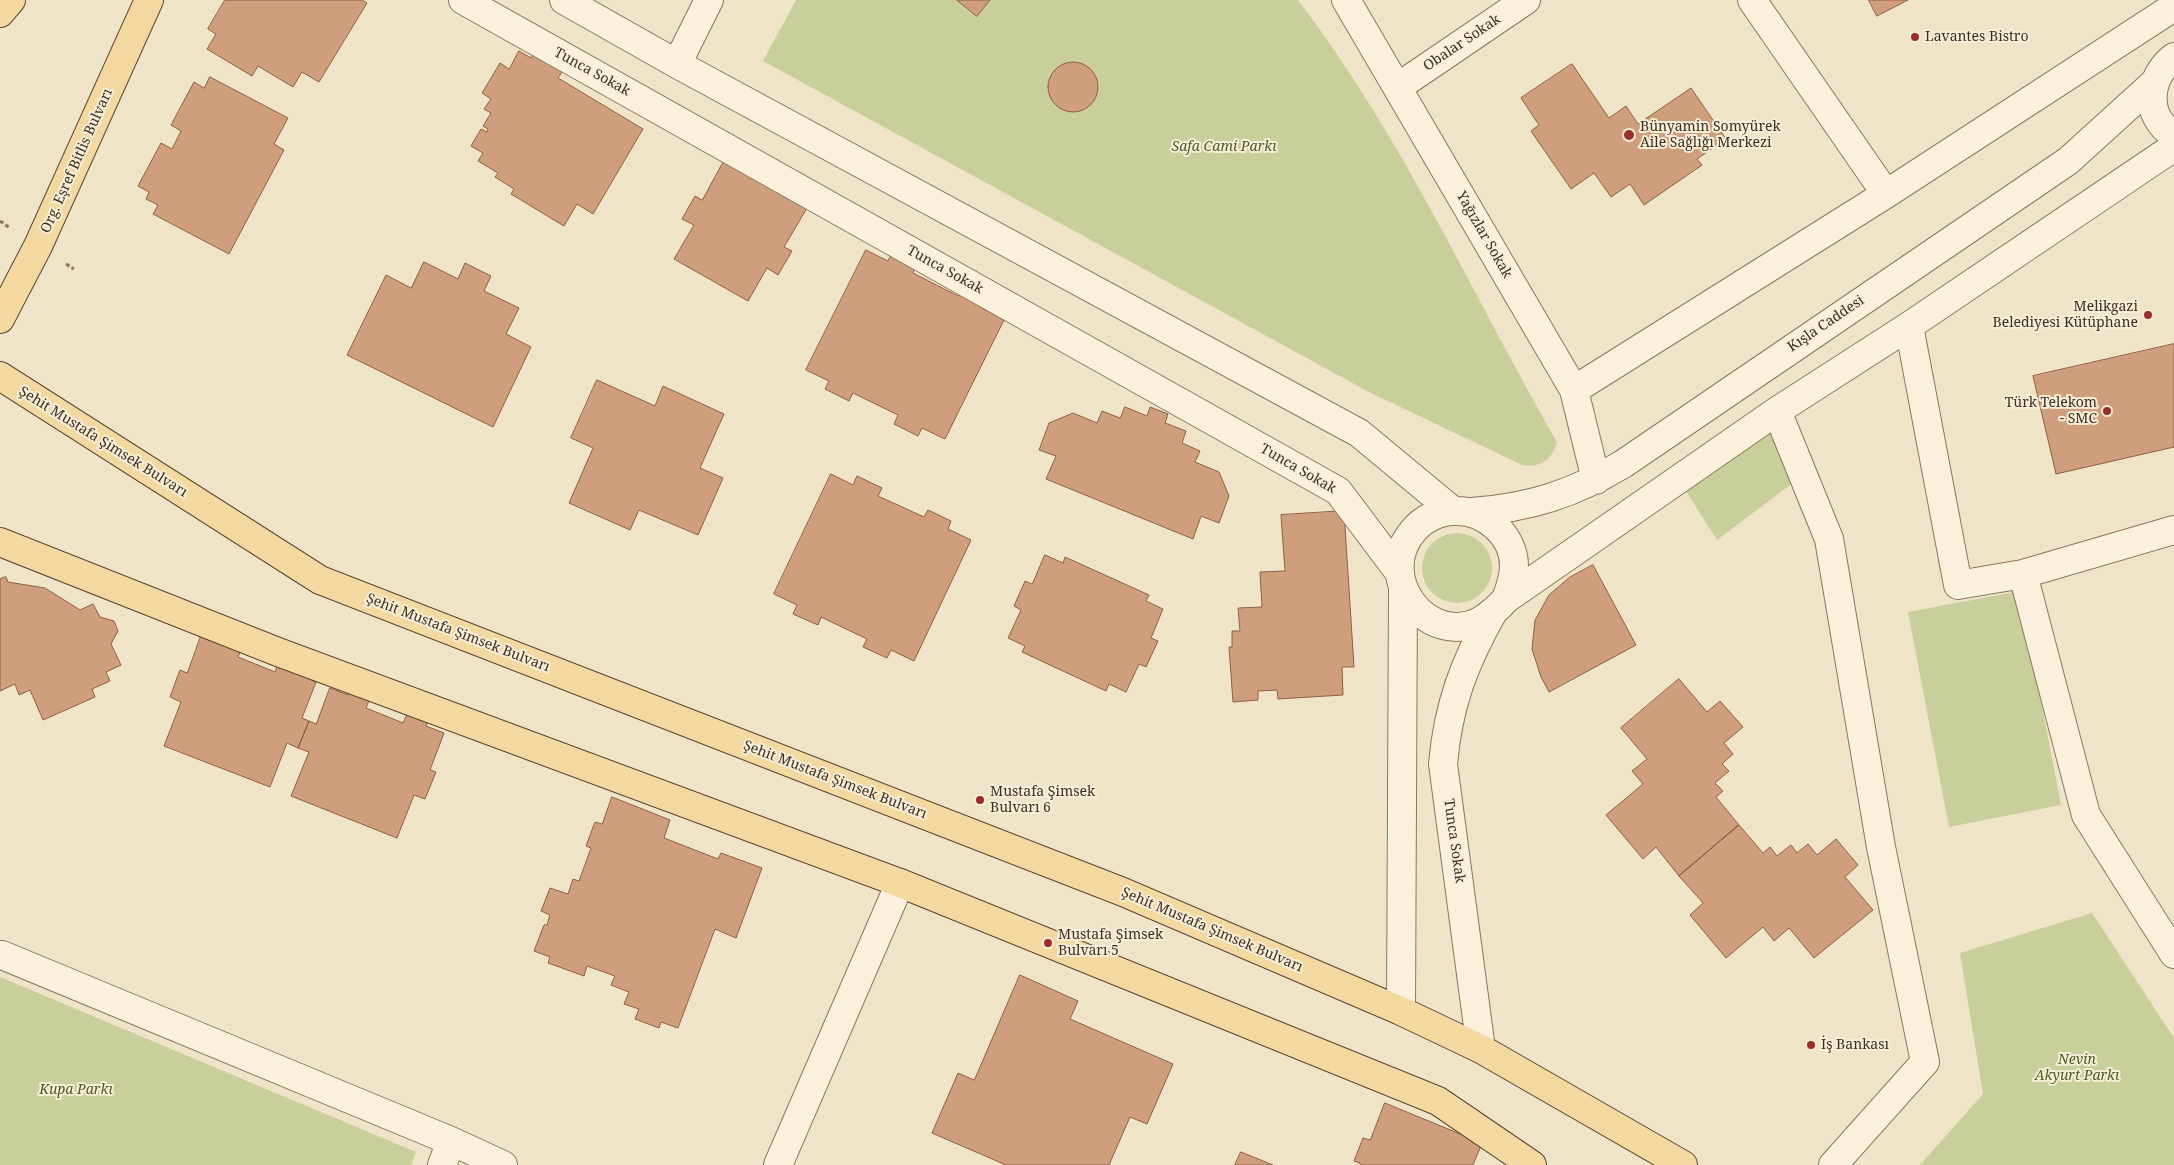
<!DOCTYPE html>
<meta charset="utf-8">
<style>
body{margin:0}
canvas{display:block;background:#f0e4c8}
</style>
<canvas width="2174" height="1165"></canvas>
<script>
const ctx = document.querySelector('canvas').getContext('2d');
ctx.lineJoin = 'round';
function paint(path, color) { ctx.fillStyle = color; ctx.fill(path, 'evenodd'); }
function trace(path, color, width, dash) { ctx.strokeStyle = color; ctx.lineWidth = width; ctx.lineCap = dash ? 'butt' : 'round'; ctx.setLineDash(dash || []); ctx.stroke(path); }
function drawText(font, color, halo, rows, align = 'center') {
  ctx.font = font + ' "Noto Serif",serif'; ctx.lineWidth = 4; ctx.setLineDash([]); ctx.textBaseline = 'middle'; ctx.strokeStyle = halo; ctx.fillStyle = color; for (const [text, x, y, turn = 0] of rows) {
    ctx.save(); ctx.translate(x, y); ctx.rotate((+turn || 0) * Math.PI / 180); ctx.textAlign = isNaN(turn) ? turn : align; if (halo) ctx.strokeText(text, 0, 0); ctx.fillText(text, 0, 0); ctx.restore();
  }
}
paint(new Path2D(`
 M796 0H1298C1402 136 1472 294 1557 442 1552 460 1541 468 1522 465L1369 392 763 61Z
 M1777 419 1806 473 1717 540 1682 485Z
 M1422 568a35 35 0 1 1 70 0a35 35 0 1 1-70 0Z
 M2020 591 2061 805 1949 827 1908 612Z
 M2092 913 2174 1038V1165H1920L1983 1094 1960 953Z
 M0 977 416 1152 411 1165H0Z`), '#c9cf9b');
const building = new Path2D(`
 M225 0H362L367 3 319 82 302 72 293 87 258 66 252 76 207 49 216 34 208 29Z
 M957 0H990L977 16Z
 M1869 0H1908L1877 16Z
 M519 51 531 58 533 54 562 72 558 78 643 129 593 214 577 204 564 226 511 194 514 189 495 177 498 173 478 161 483 153 471 146 481 129 487 132 488 129 483 126 491 113 484 109 491 99 482 93 500 63 509 69Z
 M1048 87a25 25 0 1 1 50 0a25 25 0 1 1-50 0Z
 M1572 64 1609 118 1626 106 1638 124 1691 88 1726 139 1697 159 1702 165 1644 205 1630 184 1611 197 1594 173 1571 189 1531 131 1539 125 1521 98Z
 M210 77 288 118 274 144 284 150 229 254 153 214 158 205 146 199 149 192 138 186 161 143 172 149 181 131 171 125 194 82 204 88Z
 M724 161 807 208 784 247 792 251 778 275 767 268 748 301 674 259 694 225 682 219 695 196 702 200Z
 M866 250 888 261 892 253 916 265 913 273 958 296 962 288 986 300 982 308 1004 320 945 439 922 428 918 436 894 424 898 415 853 393 849 401 825 389 829 381 806 370Z
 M424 262 458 279 465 263 491 276 484 291 519 308 506 334 531 347 493 427 347 355 386 275 411 288Z
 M2174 344V447L2056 474 2033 376Z
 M597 380 655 406 663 386 724 414 700 468 723 478 698 535 639 510 630 530 569 503 593 448 571 438Z
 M1125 407 1147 416 1150 407 1168 414 1165 423 1186 431 1182 443 1200 451 1195 462 1219 472 1229 496 1219 523 1201 516 1193 539 1046 479 1056 456 1039 450 1049 423 1073 413 1097 423 1102 411 1120 418Z
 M831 474 853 485 857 476 882 488 878 496 924 517 928 510 951 521 948 529 971 540 914 661 891 650 887 658 863 647 867 639 821 617 818 625 793 614 797 605 774 594Z
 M1344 511 1354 667H1342L1343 695 1278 699 1277 690 1258 691V700L1233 702 1229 647H1232V631H1240L1238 608 1262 607 1260 572 1285 571 1281 515Z
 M1045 555 1063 563 1065 557 1149 595 1146 601 1163 609 1151 638 1158 641 1146 667 1139 664 1126 692 1109 684 1106 691 1022 652 1025 646 1008 638 1021 610 1014 606 1025 581 1032 584Z
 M1593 565 1636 645 1549 692 1541 677 1532 649 1535 620 1549 595 1570 577Z
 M6 577 8 582 45 588 80 610 93 604 100 617 114 621 118 631 111 644 121 665 106 672 110 681 92 689 95 697 43 720 30 690 19 695 15 684 0 691V579Z
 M201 636 242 647 238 657 275 672 279 661 300 669 297 674 316 682 302 718 309 721 298 748 287 743 270 787 164 746 181 702 170 697 180 670 187 673Z
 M1679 679 1707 712 1720 701 1743 727 1724 743 1733 754 1722 764 1729 771 1715 783 1723 791 1716 797 1739 825 1679 876 1656 847 1643 859 1606 815 1643 784 1632 771 1647 759 1621 728Z
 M330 688 348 695 350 690 370 698 366 708 403 723 408 712 428 720 426 726 444 733 430 770 436 772 425 799 414 795 397 838 291 796 309 752 298 748 309 721 316 724Z
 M612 797 670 820 664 838 718 859 721 853 762 868 736 938 715 929 678 1028 661 1022 659 1028 635 1019 639 1009 624 1004 629 992 611 985 615 976 587 966 584 976 548 963 550 957 534 951 544 925H547L550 915 541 911 550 888 568 894 573 879 579 881 591 848 586 846 595 822 602 824Z
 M1739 825 1763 853 1770 847 1777 856 1791 845 1797 853 1808 844 1817 855 1836 839 1858 865 1845 877 1873 910 1814 958 1789 928 1774 941 1763 927 1726 958 1690 915 1703 903 1679 876Z
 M1020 975 1078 1001 1070 1019 1173 1064 1147 1124 1130 1117 1109 1165H1006L932 1133 958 1073 974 1080Z
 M1385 1103 1482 1143 1473 1165H1360V1163L1354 1161 1363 1138 1370 1140Z
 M1241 1152 1273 1165H1235Z`);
paint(building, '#cf9f7d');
trace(building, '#8d5f41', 1);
const street = new Path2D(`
 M463 0 1338 491 1399 572
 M564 0 677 64 1359 433 1453 511
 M1346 0 1574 390 1596 480
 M1752 0 1886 194
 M2174 57C2148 77 2143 116 2174 135
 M677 64 709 0
 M1398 87 1526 0
 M1909 326 1958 585 2023 574 2174 530
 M1574 390 1886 194 2169 10
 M1777 411 1829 539 1881 847 1925 1062 1833 1165
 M1471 512C1529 508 1573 494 1623 464L2068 161 2154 83
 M2023 574 2086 815 2174 954
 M1506 599C1510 588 1514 578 1514 566 1514 535 1484 509 1454 511 1439 511 1423 519 1414 530 1373 576 1427 648 1480 621 1490 615 1498 608 1506 599L1777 411 1909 326 2174 147
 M2 955 451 1141 503 1165
 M1401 1011 1403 590
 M1481 1049 1443 764C1448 706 1464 663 1493 612
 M442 1165 451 1141
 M778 1165 900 883`);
const primary = new Path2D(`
 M0 13 11 0
 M0 319 38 246 149 0
 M0 376 320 580 1123 892 1401 1011 1481 1049 1683 1165
 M0 542 278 652 900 883 1438 1101 1532 1165`);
trace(street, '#8d765c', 30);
trace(primary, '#5b4430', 30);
trace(new Path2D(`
 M0 221 10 228
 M66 264 74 269`), '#8d765c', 3, [4, 2.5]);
trace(street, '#faf1dc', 28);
trace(primary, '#f3d9a0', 28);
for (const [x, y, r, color] of [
 [1915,37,5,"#9e2a2b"],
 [1629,135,6,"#9e2a2b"],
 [2148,315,5,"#9e2a2b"],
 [2107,411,5,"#9e2a2b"],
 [980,800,5,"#9e2a2b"],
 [1048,943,5,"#9e2a2b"],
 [1811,1045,5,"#9e2a2b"]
]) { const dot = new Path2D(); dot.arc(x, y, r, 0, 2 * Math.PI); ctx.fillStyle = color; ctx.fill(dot); trace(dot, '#f7eed8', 2); }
drawText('14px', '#3d2e20', '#f7eed8', [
 ["Lavantes Bistro",1925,37],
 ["Bünyamin Somyürek",1640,127],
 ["Aile Sağlığı Merkezi",1640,143],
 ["Melikgazi",2138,307,"right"],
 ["Belediyesi Kütüphane",2138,323,"right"],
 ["Türk Telekom",2097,403,"right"],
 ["- SMC",2097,419,"right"],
 ["Mustafa Şimsek",990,792],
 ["Bulvarı 6",990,808],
 ["Mustafa Şimsek",1058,935],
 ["Bulvarı 5",1058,951],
 ["İş Bankası",1821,1045]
], 'left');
drawText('14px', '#3d2e20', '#f7eed8', [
 ["Obalar Sokak",1462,43,-34],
 ["Tunca Sokak",592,72,29],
 ["Org. Eşref Bitlis Bulvarı",77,161,-66],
 ["Yağızlar Sokak",1484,235,60],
 ["Tunca Sokak",945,270,29],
 ["Kışla Caddesi",1826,324,-34],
 ["Şehit Mustafa Şimsek Bulvarı",103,442,32],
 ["Tunca Sokak",1298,469,30],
 ["Şehit Mustafa Şimsek Bulvarı",458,633,21],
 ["Şehit Mustafa Şimsek Bulvarı",835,780,21],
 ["Tunca Sokak",1454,841,82],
 ["Şehit Mustafa Şimsek Bulvarı",1212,930,23]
]);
drawText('italic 14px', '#4d5a26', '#f7eed8', [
 ["Safa Cami Parkı",1224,147],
 ["Nevin",2077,1060],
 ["Akyurt Parkı",2077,1076],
 ["Kupa Parkı",76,1090]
]);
</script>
